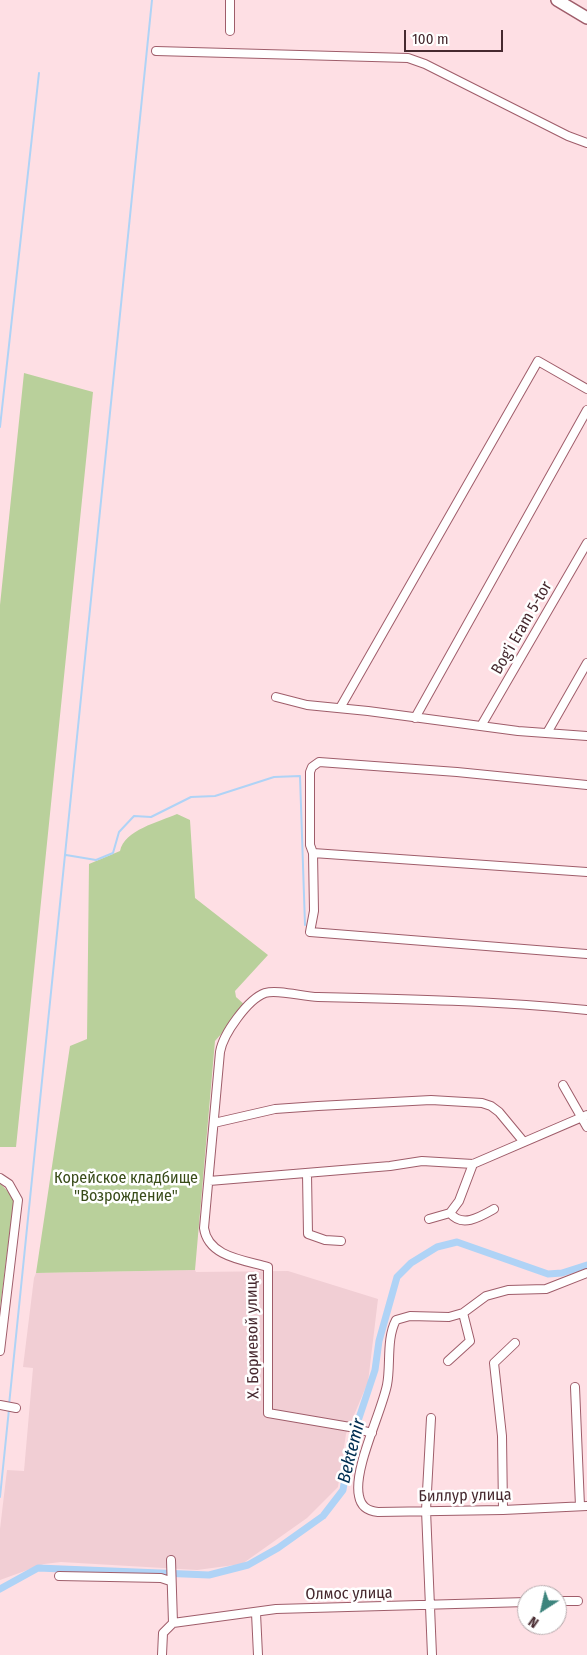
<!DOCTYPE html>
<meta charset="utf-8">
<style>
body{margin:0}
#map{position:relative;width:587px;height:1655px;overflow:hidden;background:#fedfe4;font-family:"Fira Sans Condensed",sans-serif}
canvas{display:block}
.north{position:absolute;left:517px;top:1585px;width:50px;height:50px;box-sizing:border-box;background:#fff;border:1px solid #b5a9ac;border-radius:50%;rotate:215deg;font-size:14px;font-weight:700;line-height:20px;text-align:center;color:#46292f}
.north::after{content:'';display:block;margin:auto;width:18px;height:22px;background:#3d847d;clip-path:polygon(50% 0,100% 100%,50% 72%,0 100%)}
.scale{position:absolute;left:404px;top:30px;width:99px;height:22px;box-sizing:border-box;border:2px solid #46292f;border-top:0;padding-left:6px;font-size:15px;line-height:18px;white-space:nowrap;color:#46292f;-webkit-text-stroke:4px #fff;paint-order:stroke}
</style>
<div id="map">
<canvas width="587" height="1655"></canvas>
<div class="north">N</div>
<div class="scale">100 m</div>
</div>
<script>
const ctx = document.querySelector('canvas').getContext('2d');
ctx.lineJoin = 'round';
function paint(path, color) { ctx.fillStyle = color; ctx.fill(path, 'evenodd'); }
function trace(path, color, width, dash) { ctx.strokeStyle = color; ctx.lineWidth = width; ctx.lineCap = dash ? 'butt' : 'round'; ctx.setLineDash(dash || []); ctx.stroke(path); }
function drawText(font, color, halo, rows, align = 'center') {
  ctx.font = font + ' "Fira Sans Condensed",sans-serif'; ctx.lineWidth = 5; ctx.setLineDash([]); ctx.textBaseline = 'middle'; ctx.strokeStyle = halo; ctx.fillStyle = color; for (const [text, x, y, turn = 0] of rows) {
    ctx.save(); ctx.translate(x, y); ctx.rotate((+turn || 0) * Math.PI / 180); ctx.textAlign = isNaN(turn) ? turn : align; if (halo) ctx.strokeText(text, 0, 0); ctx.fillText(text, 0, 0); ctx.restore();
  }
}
paint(new Path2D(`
 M195 1270 196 1272 288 1271 378 1299 368 1382 346 1434 338 1487 307 1518 242 1564 197 1570 61 1562 44 1564 0 1580V1529L7 1470 24 1471 33 1368 23 1367 34 1278 36 1273Z`), '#f1ced4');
paint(new Path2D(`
 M24 373 93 392 16 1147H0V605Z
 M177 814 190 820 195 898 268 955 235 991 236 997 246 1006 215 1041 195 1270 36 1273 70 1046 87 1039 89 864 120 851C124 830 159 822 177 814Z
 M0 1183 14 1198 0 1308Z`), '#b9d09b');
trace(new Path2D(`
 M0 427 39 73
 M66 855 96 860 113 853 119 832 134 816 151 817 191 797 215 796 274 777 300 776 305 925
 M9 1405 152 0
 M0 1497 9 1409`), '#afd3f6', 2);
trace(new Path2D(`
 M0 1589 38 1568 209 1575 248 1565 278 1548 323 1516 343 1490 351 1442 375 1370 379 1341 397 1277 411 1263 437 1247 457 1242 548 1274 562 1273 587 1265`), '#afd3f6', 7);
const street = new Path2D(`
 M230 0V31
 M156 51 408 58 425 64 568 136 587 143
 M276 697 307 705 368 711 518 731 587 736
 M340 708 538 361 587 389
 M415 718 587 410
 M481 726 587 543
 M547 733 587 663
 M587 785 457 772 319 762 312 767 310 772V845L313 853 314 911 310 932 587 954
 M313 853 587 872
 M563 1085 587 1127
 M214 1123 275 1109 318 1106 431 1100 482 1103 491 1106 499 1112 523 1141
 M307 1174 308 1234 325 1240 341 1241
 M0 1178 9 1184 18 1200 0 1351
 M209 1181 390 1166 422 1161 473 1164 587 1115
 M450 1213C462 1228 480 1217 494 1209
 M429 1219 450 1213 459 1201 473 1164
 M587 1273 546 1289 508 1290 486 1296 463 1313 449 1317 410 1316 396 1320C386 1339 391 1365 387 1385 381 1414 353 1469 359 1496 361 1507 368 1511 378 1512L503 1510 587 1506
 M448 1361 470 1341 463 1313
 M575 1387 580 1506
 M0 1405 16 1408
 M431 1418 426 1510 432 1655
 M372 1433 350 1427 268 1413V1267C244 1260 208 1257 204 1228L220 1052C223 1034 248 999 265 993 278 989 304 997 318 997 408 999 497 1001 587 1010
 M503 1510 502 1436 494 1363 515 1343
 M59 1576 161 1578 170 1581
 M557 1601H578
 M256 1613 258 1655
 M173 1623 276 1609 527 1602
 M162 1655 163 1633 173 1623 171 1560`);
const secondary = new Path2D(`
 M557 0 587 18`);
trace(street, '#9f5d6a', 10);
trace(secondary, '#9f5d6a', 14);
trace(street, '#fff', 8);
trace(secondary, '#fff', 11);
drawText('16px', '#46292f', '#fff', [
 ["Bog'i Eram 5-tor",522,628,-60],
 ["Х. Бориевой улица",253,1336,-91],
 ["Биллур улица",465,1496,-1],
 ["Олмос улица",349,1594,-1]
]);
drawText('16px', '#384b18', '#fff', [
 ["Корейское кладбище",126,1179],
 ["\"Возрождение\"",126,1197]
]);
drawText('italic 18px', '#002e51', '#fff', [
 ["Bektemir",352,1451,-76]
]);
</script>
